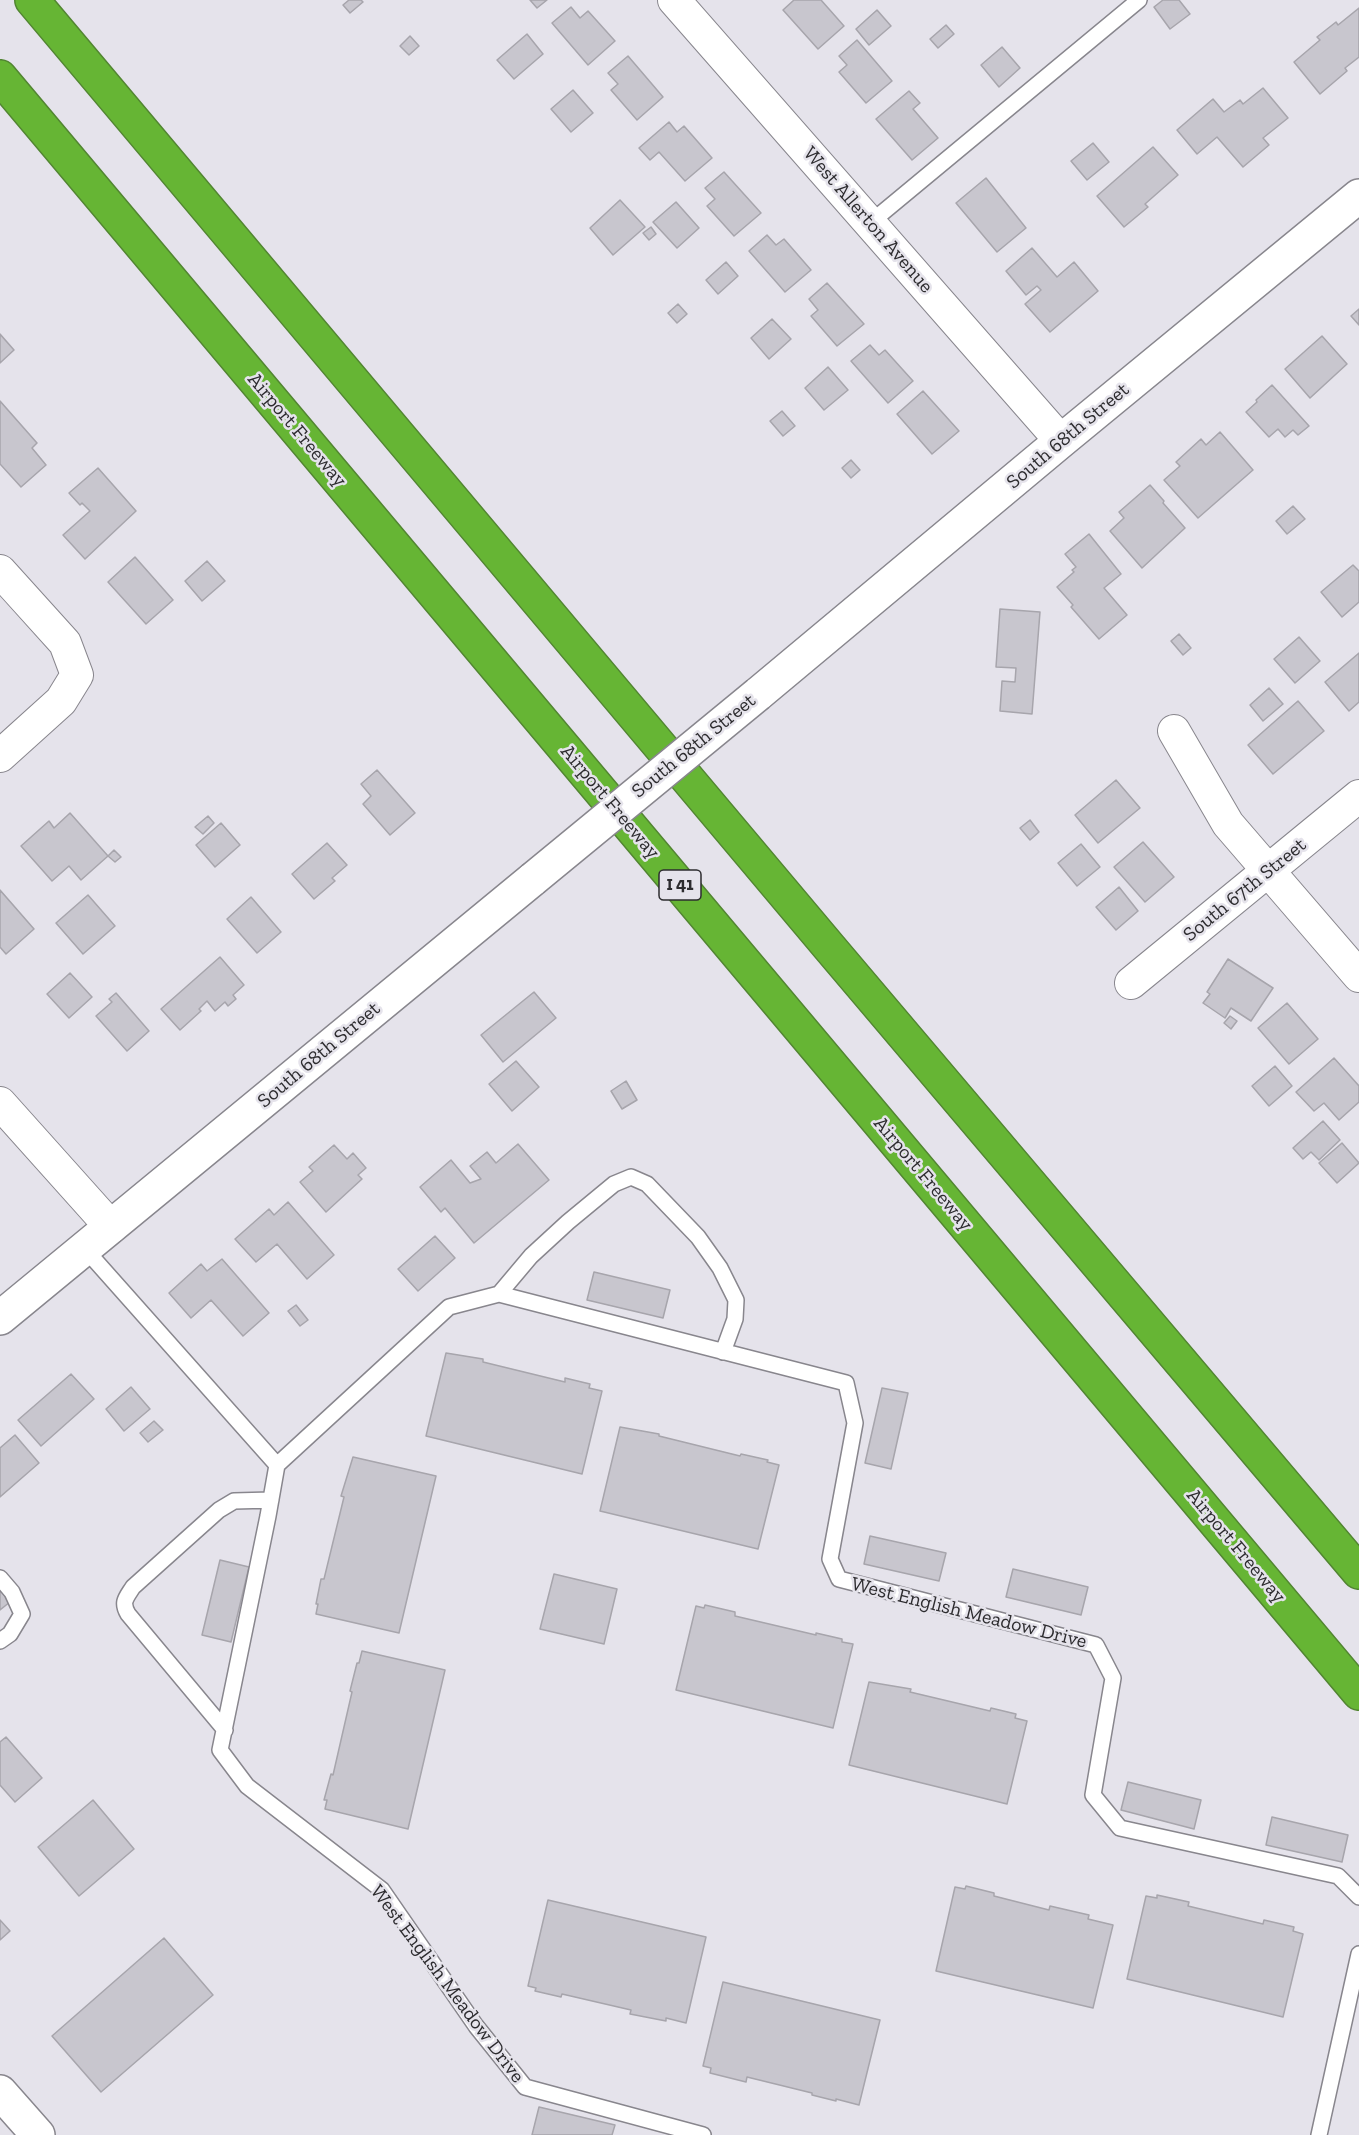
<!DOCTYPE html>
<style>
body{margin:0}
canvas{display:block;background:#e5e3eb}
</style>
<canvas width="1359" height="2135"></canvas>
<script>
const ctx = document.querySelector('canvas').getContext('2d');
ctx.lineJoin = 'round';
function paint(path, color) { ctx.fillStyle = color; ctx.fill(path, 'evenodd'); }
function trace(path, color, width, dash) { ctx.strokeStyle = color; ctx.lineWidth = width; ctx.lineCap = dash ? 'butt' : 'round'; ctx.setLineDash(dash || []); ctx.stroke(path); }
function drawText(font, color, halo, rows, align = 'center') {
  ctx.font = font + ' "Zilla Slab",serif'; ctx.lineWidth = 5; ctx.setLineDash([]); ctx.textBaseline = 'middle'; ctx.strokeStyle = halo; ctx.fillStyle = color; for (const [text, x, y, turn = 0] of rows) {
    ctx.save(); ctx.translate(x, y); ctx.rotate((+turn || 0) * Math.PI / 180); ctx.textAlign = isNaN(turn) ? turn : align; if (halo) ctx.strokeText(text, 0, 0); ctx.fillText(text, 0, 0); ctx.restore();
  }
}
const building = new Path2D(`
 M349 0H361L363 2 350 13 343 5Z
 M530 0H547L537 8Z
 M794 0H821L844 26 818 49 783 10Z
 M1163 0H1179L1190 14 1170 29 1154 7Z
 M571 7 580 18 588 11 615 41 588 65 552 23Z
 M1359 8V57L1345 68 1347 71 1320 94 1294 62 1320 40 1317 37 1336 22 1338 25Z
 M877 10 891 26 869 45 856 29Z
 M946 25 954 34 938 48 930 39Z
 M527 34 543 54 514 79 497 60Z
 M410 36 419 46 409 55 400 46Z
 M857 40 892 81 866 103 839 72 847 65 839 56Z
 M1002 47 1020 68 999 87 981 65Z
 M628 56 663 97 637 120 611 90 618 84 608 73Z
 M1263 88 1288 118 1263 138 1269 145 1243 167 1217 137 1197 154 1177 130 1213 99 1224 112 1240 100 1243 104Z
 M573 90 593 113 571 132 551 109Z
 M909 91 920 103 913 109 938 138 912 160 876 119Z
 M669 122 677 132 684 126 712 158 685 181 659 152 650 160 639 148Z
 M1093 143 1109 162 1087 180 1071 161Z
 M1153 147 1178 175 1145 204 1148 207 1124 227 1097 196Z
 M724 172 761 213 734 236 707 206 715 199 705 188Z
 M986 178 1026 228 997 252 956 203Z
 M620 200 645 227 613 255 590 228Z
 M676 202 699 228 677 248 653 222Z
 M651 227 656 234 649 240 643 233Z
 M767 235 776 245 784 239 811 270 785 292 749 251Z
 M1032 248 1057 277 1074 262 1098 291 1050 332 1025 304 1041 290 1037 286 1026 295 1006 271Z
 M726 262 738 276 718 294 706 280Z
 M827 283 864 324 837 346 811 316 818 310 809 299Z
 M678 304 687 314 677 323 668 313Z
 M1359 309V325L1351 316Z
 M772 319 791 339 769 359 751 338Z
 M0 334 14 350 0 363Z
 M1322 336 1347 364 1310 398 1285 369Z
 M870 345 879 355 885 350 913 381 888 403 851 361Z
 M828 367 848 390 824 410 805 388Z
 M1272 385 1309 426 1298 435 1293 430 1285 437 1278 429 1269 437 1246 412 1257 402 1256 400Z
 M923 391 959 431 932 454 897 414Z
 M0 401 37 443 32 448 46 465 21 487 0 464Z
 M782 411 795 426 783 436 770 421Z
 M1220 432 1253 470 1198 518 1164 480 1180 466 1176 462 1201 439 1206 445Z
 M851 460 860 470 851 478 842 468Z
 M98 468 136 511 85 559 63 535 90 511 82 503 80 505 69 493Z
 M1150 485 1164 501 1163 503 1185 528 1142 568 1110 531 1124 518 1119 512Z
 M1293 506 1305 519 1287 534 1276 521Z
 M1089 534 1121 574 1104 588 1127 615 1099 639 1071 607 1073 605 1057 587 1074 572 1072 570 1076 567 1065 554Z
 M135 557 173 600 146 624 108 582Z
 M207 561 225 581 202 601 185 581Z
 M1353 565 1359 571V602L1342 617 1321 592Z
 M1000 609 1040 612 1032 714 1000 711 1002 681 1015 682 1016 668 996 667Z
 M1179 634 1191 648 1183 655 1171 641Z
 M1299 637 1320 661 1295 683 1274 659Z
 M1359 653V702L1349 711 1325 682Z
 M1269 688 1283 704 1263 721 1250 705Z
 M1298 701 1324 731 1273 774 1248 745Z
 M377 770 415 813 390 835 363 804 371 796 361 784Z
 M1116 780 1140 808 1098 843 1075 815Z
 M70 813 108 856 81 880 69 866 52 881 21 846 49 821 54 828Z
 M208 816 214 823 203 834 195 827Z
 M1030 820 1039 832 1030 840 1020 828Z
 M221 823 240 845 215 867 196 845Z
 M1143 842 1174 877 1145 902 1114 867Z
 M327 843 347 865 332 878 335 881 314 899 292 874Z
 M1081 844 1100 867 1077 886 1058 863Z
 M114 850 121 857 115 862 108 856Z
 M1119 887 1138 911 1116 930 1096 907Z
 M0 890 34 929 6 954 0 947Z
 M88 895 115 926 83 954 56 923Z
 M251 897 281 932 257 953 227 919Z
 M220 957 244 985 233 995 236 999 228 1006 225 1002 215 1011 207 1001 199 1009 201 1011 180 1030 161 1009Z
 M1228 959 1273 988 1251 1021 1231 1008 1225 1018 1203 1003 1210 994 1207 992Z
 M70 973 92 997 69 1018 47 994Z
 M534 992 556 1018 503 1062 481 1035Z
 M116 993 149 1031 127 1051 96 1016 112 1002 109 999Z
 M1287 1003 1318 1039 1289 1064 1258 1028Z
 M1230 1016 1237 1021 1231 1029 1224 1023Z
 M1334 1058 1359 1086V1102L1339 1120 1324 1103 1314 1111 1296 1092Z
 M516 1061 539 1087 512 1111 489 1084Z
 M1275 1066 1292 1086 1269 1106 1252 1086Z
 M626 1081 637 1100 622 1109 611 1091Z
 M1323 1121 1340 1140 1319 1160 1311 1152 1303 1159 1293 1148Z
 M1342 1143 1359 1163 1337 1183 1319 1163Z
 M518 1144 549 1180 474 1243 445 1208 441 1212 420 1187 451 1160 470 1183 481 1179 470 1166 487 1152 496 1163Z
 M334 1145 347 1159 353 1153 366 1168 358 1175 362 1179 326 1212 300 1182 313 1171 309 1167Z
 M288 1202 334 1255 307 1279 277 1244 256 1262 235 1239 269 1209 274 1215Z
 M435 1236 455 1258 418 1291 398 1269Z
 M222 1259 269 1313 243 1336 211 1300 191 1318 169 1293 201 1264 207 1271Z
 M594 1272 670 1290 663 1318 587 1300Z
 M296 1305 308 1320 300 1326 288 1311Z
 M446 1353 483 1359V1362L565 1382V1378L590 1384 589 1388 602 1391 582 1474 426 1436Z
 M71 1374 94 1399 41 1446 18 1420Z
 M131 1387 150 1409 124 1431 106 1409Z
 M882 1388 908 1393 891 1469 865 1463Z
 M154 1421 163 1430 148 1442 140 1433Z
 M620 1427 659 1434V1436L740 1456 741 1454 768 1460 767 1462 779 1465 758 1549 600 1511Z
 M15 1435 39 1463 0 1497V1448Z
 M353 1457 436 1476 399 1633 316 1614 318 1604H316L321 1579H324L344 1497 341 1496Z
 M870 1536 946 1553 939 1581 864 1564Z
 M220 1560 249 1567 231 1642 202 1635Z
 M1013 1569 1088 1587 1081 1615 1006 1597Z
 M554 1574 617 1589 604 1644 540 1629Z
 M0 1590 10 1602 0 1610Z
 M705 1605 735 1612V1616L816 1635V1633L842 1639V1642L853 1644 833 1728 676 1690 696 1606 704 1608Z
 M362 1651 445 1670 408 1829 325 1809 327 1800H324L331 1774 333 1775 352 1692 350 1691 357 1663H359Z
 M869 1682 911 1689 910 1692 990 1711 991 1708 1016 1714 1015 1718 1027 1721 1007 1804 849 1765Z
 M6 1737 42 1778 15 1802 0 1785V1742Z
 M1128 1782 1201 1800 1194 1829 1121 1810Z
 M93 1800 134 1849 79 1896 38 1847Z
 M1272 1817 1348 1835 1342 1862 1266 1845Z
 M966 1886 994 1893V1896L1049 1910 1050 1906 1089 1915 1088 1919 1113 1925 1093 2008 936 1971 955 1887 965 1889Z
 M1157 1895 1189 1902 1188 1906 1263 1924 1264 1920 1294 1927 1293 1931 1303 1934 1283 2017 1127 1979 1146 1896 1157 1898Z
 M548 1900 706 1937 686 2023 666 2018V2021L630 2014 631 2010 562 1994 561 1997 535 1991 536 1988 528 1986Z
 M0 1920 10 1931 0 1940Z
 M164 1938 213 1995 101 2092 52 2036Z
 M723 1982 880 2020 859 2105 836 2099V2101L812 2095V2093L747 2077 746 2082 710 2073 711 2068 703 2066Z
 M539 2107 615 2125 612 2135H532Z`);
paint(building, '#c8c6ce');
trace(building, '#a7a5ac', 1.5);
const service = new Path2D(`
 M870 223 1139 0
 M85 1249 277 1465
 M499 1294 531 1256 568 1222 614 1184 631 1177 647 1184 698 1237 720 1268 736 1300 735 1319 723 1352
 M0 1578 12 1592 22 1614 10 1634 0 1641
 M225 1730 128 1614C121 1602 126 1598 133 1587L219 1510 234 1501 271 1500
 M703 2135 525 2087 476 2026 382 1890 247 1786 220 1750 268 1516 277 1465 449 1307 499 1294 846 1383 855 1423 830 1559 839 1579 1096 1645 1113 1678 1093 1795 1120 1828 1338 1876 1359 1897
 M1319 2135 1359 1954`);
const minor = new Path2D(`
 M674 0 1061 441
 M0 571 65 643 77 675 61 701 0 756
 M1174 731 1228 824 1359 976
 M1131 983 1359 796
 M0 1103 111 1227`);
const tertiary = new Path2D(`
 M758 694 1061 441 1359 196
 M0 1318 533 879`);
const secondary = new Path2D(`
 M0 2092 38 2135`);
const motorway = new Path2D(`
 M32 0 830 948 1359 1572
 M0 77 1359 1693`);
trace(service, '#88868d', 18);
trace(minor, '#88868d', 34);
trace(tertiary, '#88868d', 36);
trace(secondary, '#88868d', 36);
trace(motorway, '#528532', 36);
trace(service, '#fff', 15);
trace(minor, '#fff', 32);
trace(tertiary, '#fff', 33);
trace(secondary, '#fff', 33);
trace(motorway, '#66b534', 33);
const tertiaryBridge = new Path2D(`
 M533 879 758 694`);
trace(tertiaryBridge, '#88868d', 36, []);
trace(tertiaryBridge, '#fff', 33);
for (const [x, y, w] of [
 [680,885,42]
]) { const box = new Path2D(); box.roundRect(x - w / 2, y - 15, w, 30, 4.5); ctx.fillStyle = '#e5e3eb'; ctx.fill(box); trace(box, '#2d2c2f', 1.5); }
drawText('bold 18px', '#2d2c2f', null, [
 ["I 41",680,885]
]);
drawText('20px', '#2d2c2f', '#e5e3eb', [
 ["West Allerton Avenue",868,220,49],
 ["Airport Freeway",297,430,50],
 ["South 68th Street",1068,436,-40],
 ["South 68th Street",694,746,-39],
 ["Airport Freeway",610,802,50],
 ["South 67th Street",1245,890,-39],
 ["South 68th Street",319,1055,-40],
 ["Airport Freeway",923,1174,50],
 ["Airport Freeway",1236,1546,50],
 ["West English Meadow Drive",969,1613,14],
 ["West English Meadow Drive",447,1984,53]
]);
</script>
